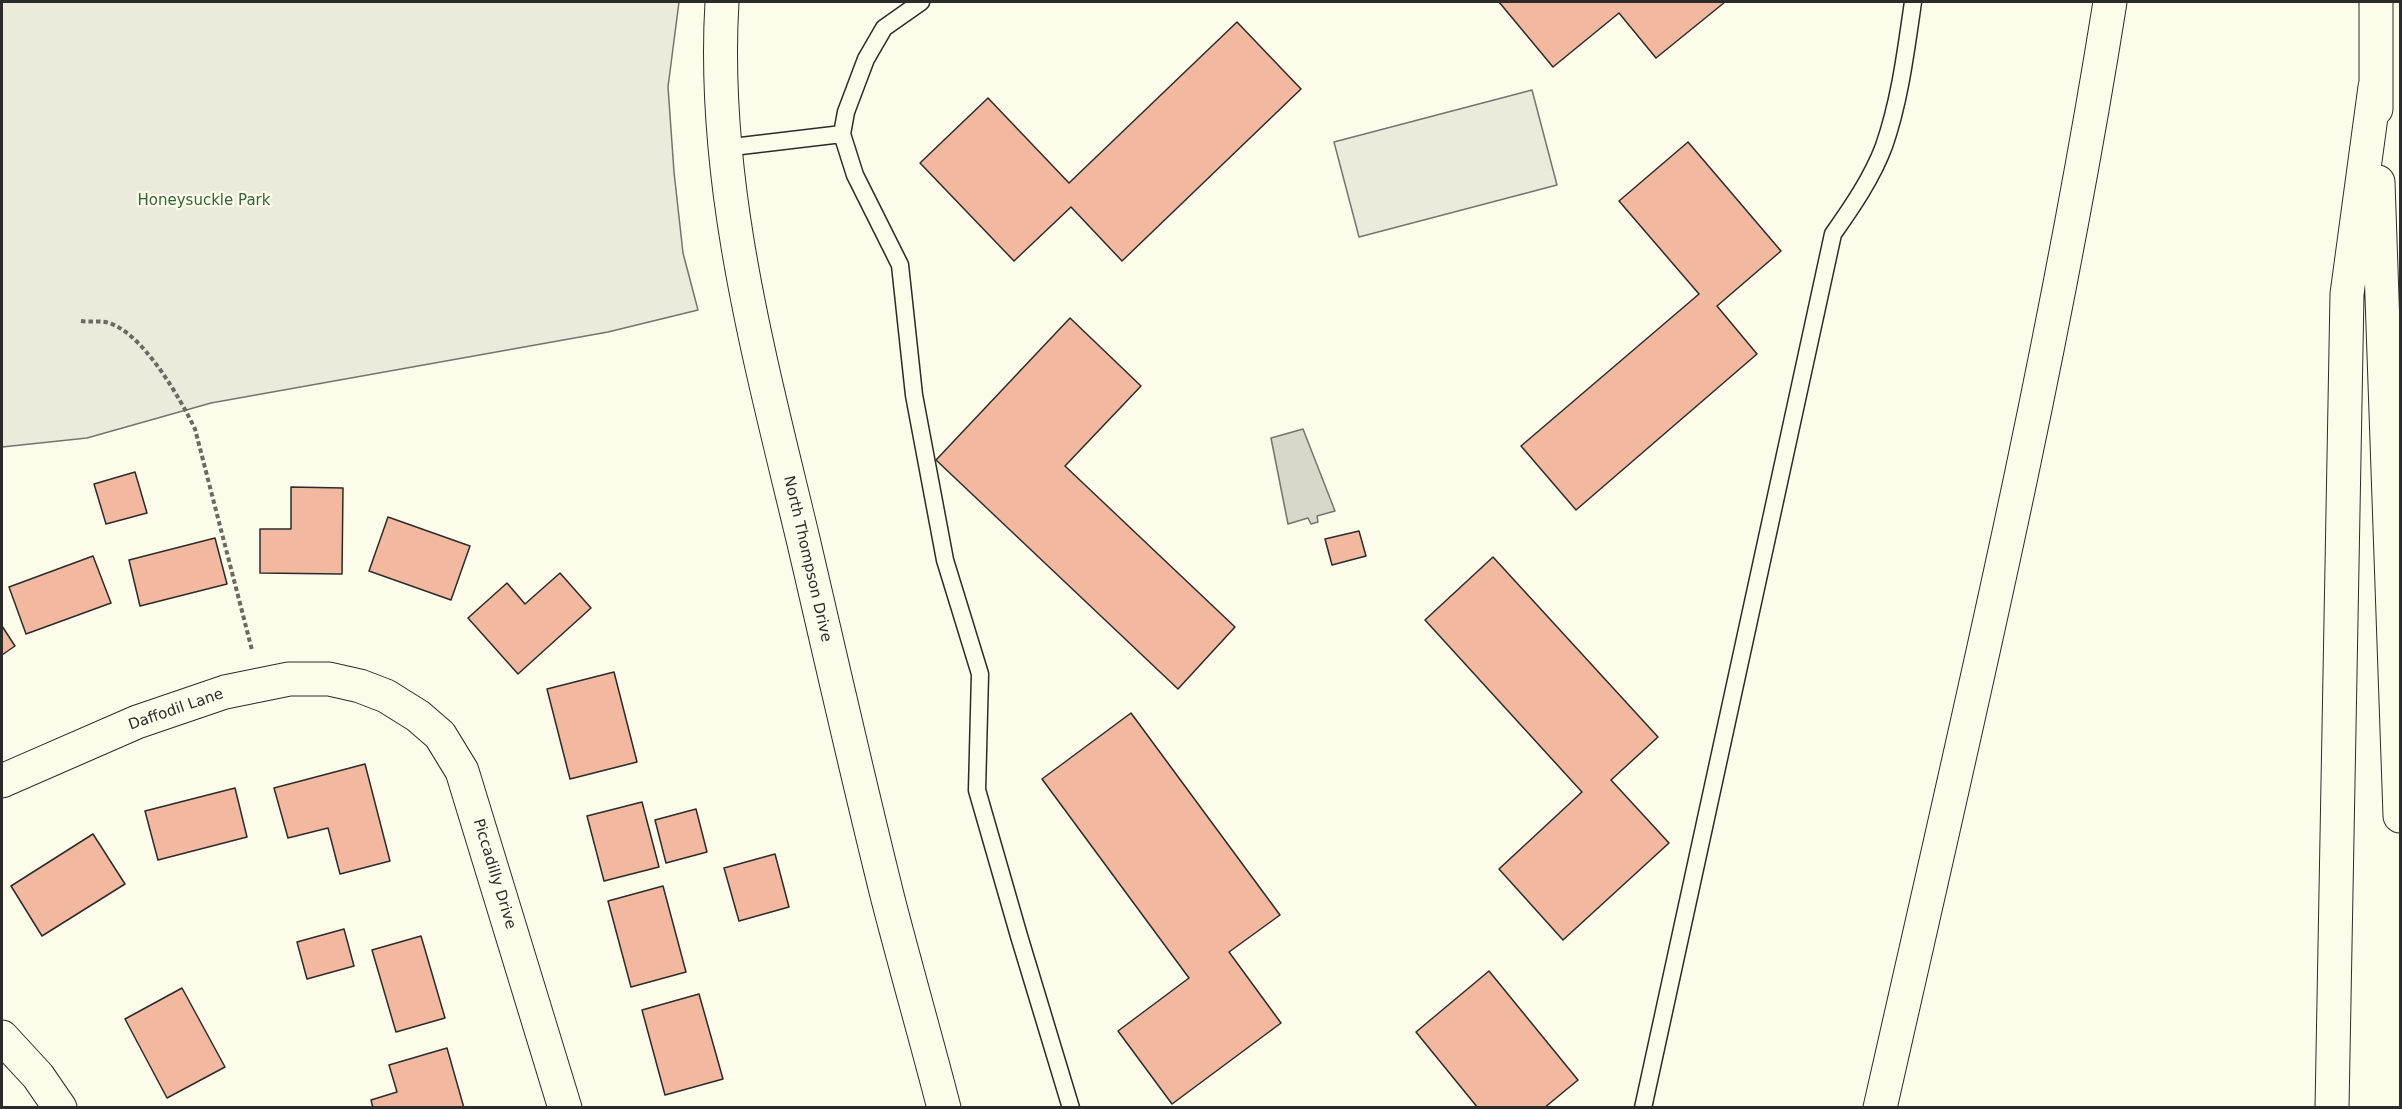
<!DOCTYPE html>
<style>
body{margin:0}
#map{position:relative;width:2402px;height:1109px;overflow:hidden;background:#fdfbea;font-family:"DejaVu Sans",sans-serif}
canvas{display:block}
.frame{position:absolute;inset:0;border:3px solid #2b2b2b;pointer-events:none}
</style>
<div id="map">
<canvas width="2402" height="1109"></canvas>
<div class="frame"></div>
</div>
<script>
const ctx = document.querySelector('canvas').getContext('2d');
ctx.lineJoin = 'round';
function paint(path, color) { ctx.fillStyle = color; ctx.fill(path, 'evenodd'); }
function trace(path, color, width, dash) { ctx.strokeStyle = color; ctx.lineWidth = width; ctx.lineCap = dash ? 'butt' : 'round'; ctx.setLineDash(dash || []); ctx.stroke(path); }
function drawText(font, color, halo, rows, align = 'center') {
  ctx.font = font + ' "DejaVu Sans",sans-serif'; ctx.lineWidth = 4.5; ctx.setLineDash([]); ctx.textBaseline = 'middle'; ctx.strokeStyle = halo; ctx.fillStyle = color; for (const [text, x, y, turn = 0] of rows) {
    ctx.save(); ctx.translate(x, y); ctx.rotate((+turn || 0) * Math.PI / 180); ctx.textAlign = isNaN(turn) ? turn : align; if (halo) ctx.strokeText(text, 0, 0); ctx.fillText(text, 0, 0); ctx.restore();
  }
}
const green = new Path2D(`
 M2 2H679L668 87 674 172 683 253 698 310 608 332 211 403 87 438 2 447Z
 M1532 90 1557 185 1359 237 1334 142Z`);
paint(green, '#ecebdb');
trace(green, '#74746e', 1.5);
const water = new Path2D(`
 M1303 429 1335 511 1317 516 1318 522 1311 524 1308 518 1288 524 1271 438Z`);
paint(water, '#d8d7c9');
trace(water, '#74746e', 1.5);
const building = new Path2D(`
 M1499 2H1725L1656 58 1619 13 1553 67Z
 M1237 22 1301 89 1122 261 1071 207 1014 261 920 163 988 98 1069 183Z
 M1688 142 1781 251 1717 306 1757 354 1576 510 1521 446 1699 294 1619 201Z
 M1070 318 1141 386 1065 466 1235 627 1178 689 936 460Z
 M135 472 147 513 106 524 94 484Z
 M291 487 343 488 342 574 260 573V529H291Z
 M388 517 470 546 451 600 369 571Z
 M1359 531 1366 556 1332 565 1325 539Z
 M215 538 227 584 140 606 129 560Z
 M93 556 111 603 26 634 9 587Z
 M1493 557 1658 737 1611 780 1669 843 1563 940 1499 869 1582 792 1425 620Z
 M560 573 591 608 518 674 468 618 507 583 525 604Z
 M2 626 15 646 2 655Z
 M614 672 637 762 570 779 547 689Z
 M1131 713 1280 915 1229 952 1281 1023 1172 1104 1118 1031 1189 978 1042 779Z
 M365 764 390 861 340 874 328 828 288 838 274 788Z
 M235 788 247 837 158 860 145 811Z
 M642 802 659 867 604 881 587 816Z
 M696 809 707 852 666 863 655 820Z
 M93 834 125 884 42 936 11 886Z
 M775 854 789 907 739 921 724 868Z
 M663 886 686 972 631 987 608 901Z
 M344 929 354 966 307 979 297 942Z
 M421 936 445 1018 396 1032 372 950Z
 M1489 971 1578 1080 1544 1108H1478L1416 1032Z
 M182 988 225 1067 167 1098 125 1019Z
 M699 994 723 1079 665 1095 642 1010Z
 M447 1048 464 1108H373L371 1100 397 1092 389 1065Z`);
paint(building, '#f2b8a0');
trace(building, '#2b2b2b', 1.5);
const service = new Path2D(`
 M921 2 884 28 866 59 846 112 842 134 855 175 900 265 914 395 945 560 980 674 977 790 1019 936 1071 1108
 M724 148 842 134
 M1643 1108 1833 234C1852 207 1872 178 1884 146 1900 100 1906 50 1913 2`);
const minor = new Path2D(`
 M2 781 137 722 225 692 289 679H329L360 686 386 696 418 716 440 735 462 771 565 1108
 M2 1037 38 1076 60 1108`);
const tertiary = new Path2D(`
 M722 2C711 184 761 363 803 539 831 659 858 779 888 899 906 969 926 1038 944 1108`);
const motorway = new Path2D(`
 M2376 2V109
 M2378 182 2400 816
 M1880 1108C1963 740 2051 373 2110 2
 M2332 1108 2347 294 2375 87`);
trace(service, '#2b2b2b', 19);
trace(minor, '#2b2b2b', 35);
trace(tertiary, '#2b2b2b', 35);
trace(motorway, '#2b2b2b', 35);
trace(new Path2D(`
 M81 321C89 322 97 321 105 322 141 329 180 398 195 429L252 650`), '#6a6964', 4, [4.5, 3]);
trace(service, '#fdfbea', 16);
trace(minor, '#fdfbea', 33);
trace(tertiary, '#fdfbea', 33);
trace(motorway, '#fdfbea', 33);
drawText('15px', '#34623c', '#fdfbea', [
 ["Honeysuckle Park",204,201]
]);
drawText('15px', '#2b2b2b', '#fdfbea', [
 ["North Thompson Drive",807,559,77],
 ["Daffodil Lane",176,710,-19],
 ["Piccadilly Drive",494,874,73]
]);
</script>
